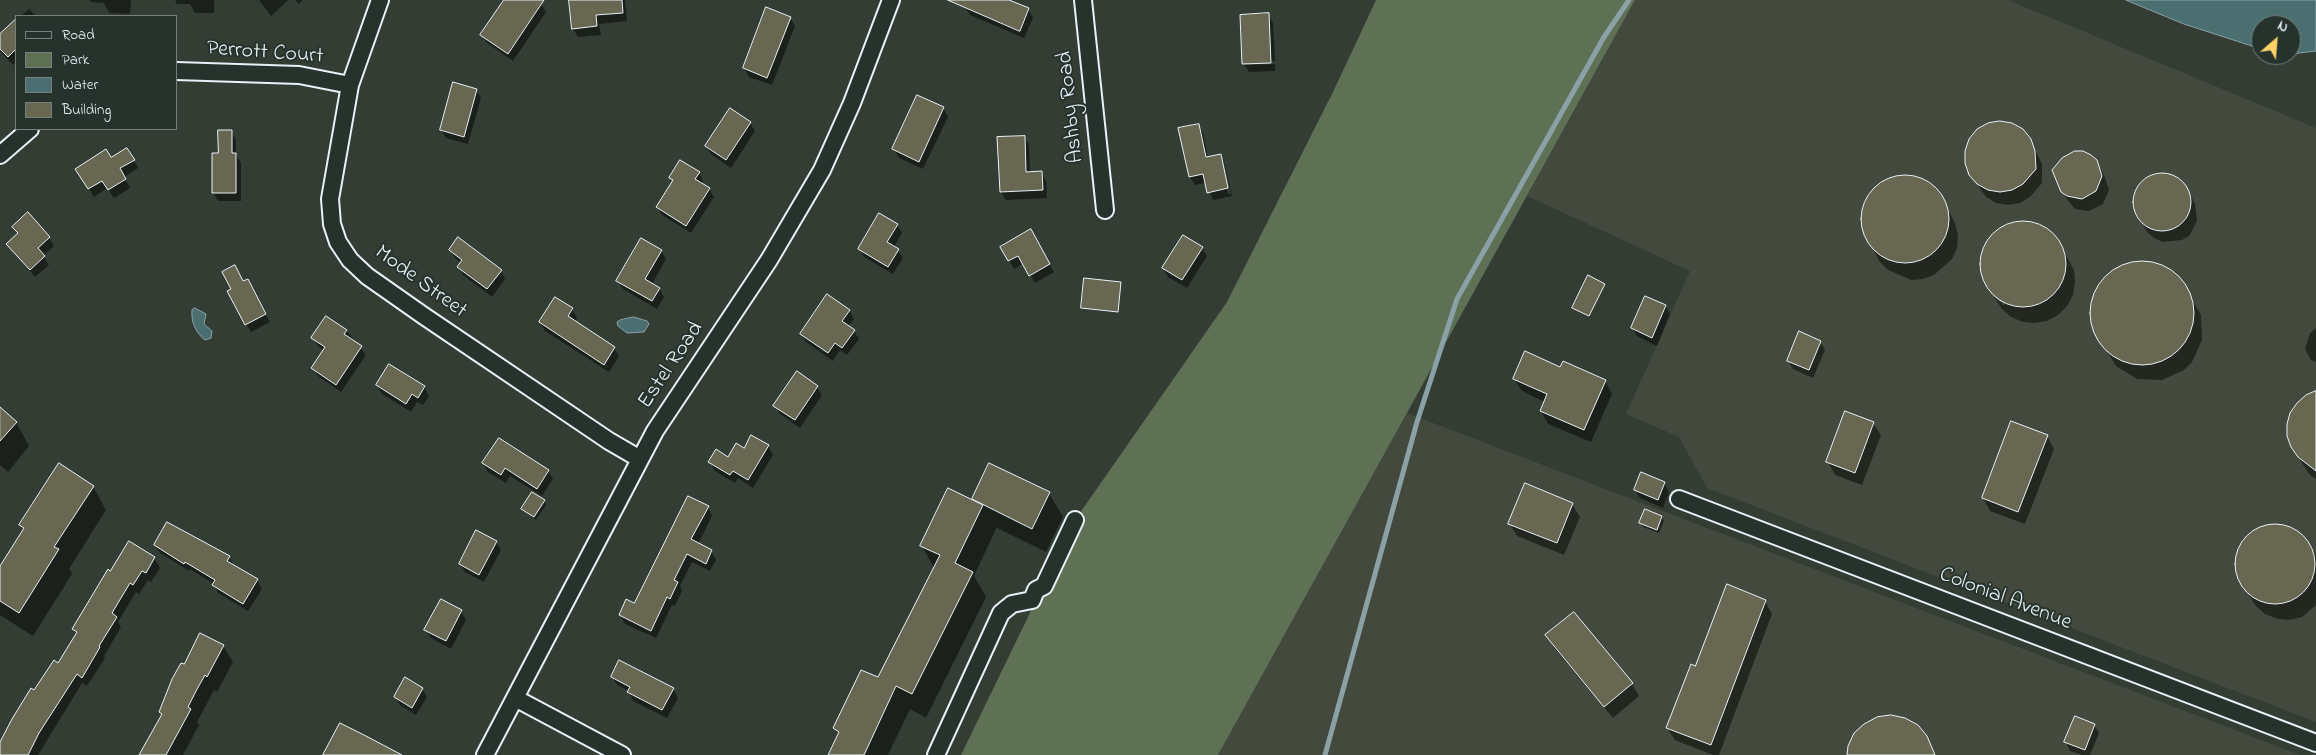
<!DOCTYPE html>
<style>
body{margin:0}
#map{position:relative;width:2316px;height:755px;overflow:hidden;background:#333d34;font-family:"Indie Flower",sans-serif}
canvas{display:block}
.legend{position:absolute;left:15px;top:15px;width:162px;height:115px;box-sizing:border-box;background:#26332d;border:1px solid #747f7e;margin:0;padding:6px 9px;list-style:none;font-size:15px;color:#e8f1f8}
.legend li{display:flex;align-items:center;gap:10px;height:25px}
.legend b{width:25px;border:1px solid #747f7e}
.north{position:absolute;left:2251px;top:15px;width:50px;height:50px;box-sizing:border-box;background:#26332d;border:1px solid #747f7e;border-radius:50%;rotate:27deg;font-size:14px;font-weight:700;line-height:20px;text-align:center;color:#e8f1f8}
.north::after{content:'';display:block;margin:auto;width:18px;height:22px;background:#ffd166;clip-path:polygon(50% 0,100% 100%,50% 72%,0 100%)}
</style>
<div id="map">
<canvas width="2316" height="755"></canvas>
<ul class="legend">
<li><b style="height:6px;background:#26332d"></b>Road</li>
<li><b style="height:14px;background:#5e7154"></b>Park</li>
<li><b style="height:14px;background:#4b6e71"></b>Water</li>
<li><b style="height:14px;background:#676752"></b>Building</li>
</ul>
<div class="north">N</div>
</div>
<script>
const ctx = document.querySelector('canvas').getContext('2d');
ctx.lineJoin = 'round';
function paint(path, color) { ctx.fillStyle = color; ctx.fill(path, 'evenodd'); }
function trace(path, color, width, dash) { ctx.strokeStyle = color; ctx.lineWidth = width; ctx.lineCap = dash ? 'butt' : 'round'; ctx.setLineDash(dash || []); ctx.stroke(path); }
function drawText(font, color, halo, rows, align = 'center') {
  ctx.font = font + ' "Indie Flower",sans-serif'; ctx.lineWidth = 4; ctx.setLineDash([]); ctx.textBaseline = 'middle'; ctx.strokeStyle = halo; ctx.fillStyle = color; for (const [text, x, y, turn = 0] of rows) {
    ctx.save(); ctx.translate(x, y); ctx.rotate((+turn || 0) * Math.PI / 180); ctx.textAlign = isNaN(turn) ? turn : align; if (halo) ctx.strokeText(text, 0, 0); ctx.fillText(text, 0, 0); ctx.restore();
  }
}
paint(new Path2D(`
 M1635 0H2008L2316 128V722L1707 488 1679 437 1626 414 1690 271 1527 196Z
 M1407 413 2300 755H1218Z`), '#434a3d');
paint(new Path2D(`
 M1376 0H1635L1218 755H961L1075 520 1227 302 1334 90Z`), '#5e7154');
const water = new Path2D(`
 M2126 0H2316V51L2291 54V25H2261V49L2184 24Z
 M195 308 206 314 204 324 212 331 211 338 205 340C195 332 191 322 192 310Z
 M634 317 647 321 649 324 644 332 627 333 618 326 617 322 620 320Z`);
paint(water, '#4b6e71');
trace(water, '#8aa2a7', 1);
paint(new Path2D(`
 M90 0H131L130 14 109 13 104 3 91 2Z
 M175 0H214V13H195L190 4H177Z
 M259 0H288L271 16Z
 M295 0H303L299 4Z
 M506 0H535L541 4 546 12 513 61 487 43 482 35Z
 M570 0H625L627 21 599 24 601 35 578 37 573 29Z
 M968 0H1006L1028 9 1033 18 1024 38 970 15 965 7Z
 M29 9 36 16H21Z
 M1268 15 1273 23 1275 61 1246 63V65L1275 64V71L1249 72 1244 64Z
 M790 18 795 26 772 85 749 77 744 68Z
 M16 20V62L13 65 0 51V35Z
 M476 90 481 98 468 144 446 138 441 130Z
 M943 108 948 117 923 169 899 158 894 149Z
 M750 123 755 131 731 168 711 154 706 146Z
 M1198 125 1203 133 1208 158 1220 155 1225 164 1232 196 1213 200 1206 183 1195 185 1190 177ZM1221 162H1224L1231 194H1228Z
 M231 131 236 140V155L241 163V201H218L213 193 219 155Z
 M1024 137 1029 145 1030 173 1041 172 1046 181 1047 198 1006 200 1001 192Z
 M2030 140 2042 164V183L2030 197 2020 203 2008 205 1996 203 1986 197 1970 174Z
 M2083 153 2096 161 2104 175 2109 190 2103 204 2089 211 2075 209 2066 198 2053 171 2068 155Z
 M111 159 134 160 138 168 124 177 130 188 114 198 107 188 94 197 82 177Z
 M699 173 703 181 702 184 709 189 714 197 691 233 662 215 657 207 673 182 671 178Z
 M2168 174 2183 183 2188 190 2195 204 2197 221 2189 236 2182 240 2163 242 2154 238 2147 232 2135 209 2134 200 2142 182 2150 176Z
 M1897 177H1909L1921 180 1931 186 1940 195 1955 223 1958 236 1957 248 1952 259 1934 275 1923 279 1911 280 1888 270 1880 262 1864 233 1862 221 1863 209 1868 198 1885 181Z
 M2014 222H2027L2039 225 2050 232 2058 241 2074 270 2075 282 2073 295 2067 306 2058 315 2047 321 2035 323 2023 322 2011 317 2002 309 1994 297 2004 305 2006 303 1991 292 1985 281 1981 269 1982 256 1986 244 1993 234 2003 227Z
 M897 225 902 233 894 247 898 250 903 258 893 274 864 257 860 249Z
 M14 227 49 238 54 246 43 256 49 265 35 277 8 244 18 235Z
 M1031 231 1054 272 1035 283 1024 263 1014 269 1002 247Z
 M1202 248 1207 256 1187 288 1168 277 1163 268Z
 M450 250 501 271 505 279 492 297 463 275 458 267 461 263 455 258Z
 M661 251 666 259 652 284 659 288 664 297 657 309 623 289 618 281Z
 M2133 263 2157 264 2178 276 2201 315 2202 340 2192 362 2184 370 2162 380 2137 379 2116 366 2093 328 2092 303 2102 281 2121 266Z
 M243 283 252 289 270 322 251 332 246 324Z
 M556 298 572 309 577 318 575 322 614 348 619 356 609 372 545 331 540 323Z
 M1665 306 1670 314 1657 346 1637 336 1632 328Z
 M849 310 854 319 848 327 854 331 859 339 847 355 840 350 833 361 806 342 801 334Z
 M2316 328V362L2311 360 2305 349 2310 333Z
 M346 330 366 355 341 392 318 376 313 368 324 351 318 346 313 338Z
 M1820 342 1825 350 1813 378 1793 369 1788 361Z
 M1561 368 1605 381 1612 394 1591 442 1548 424 1541 411 1545 402 1522 391 1514 379Z
 M377 385 424 387 429 396 423 405 417 402 411 412 382 394Z
 M817 387 822 395 800 428 780 414 775 406Z
 M2316 393V479L2309 474 2292 447Z
 M0 409 16 422 29 446 8 472 0 465Z
 M1873 423 1881 435 1862 485 1835 475 1828 462Z
 M752 436 768 446 773 455 753 488 738 478 735 483 715 471 710 462 729 458 744 449Z
 M2047 436 2054 449 2025 524 1990 511 1983 498Z
 M483 463 548 471 553 479 542 496 510 476 506 483 488 472Z
 M1664 483 1669 492 1663 508 1640 498 1635 490Z
 M93 486 106 510 69 569 72 574 33 636 0 615V569L24 530 21 525Z
 M1049 493 1063 517 1046 552 995 527 996 529 974 576 986 597 926 718 910 709 888 755H830L839 736 835 728 879 679 934 568 922 546 975 502 973 499Z
 M544 501 546 505 536 520 523 509Z
 M1572 504 1580 517 1564 555 1517 536 1510 524Z
 M708 507 712 516 698 544 711 551 716 560 710 571 692 562 680 586 682 591 675 606 672 605 656 638 625 624 620 615 634 604Z
 M1662 517 1664 521 1659 533 1643 527 1641 523Z
 M2269 525H2283L2295 530 2304 537 2316 556V605L2302 617 2290 620 2278 619 2265 614 2255 605 2238 576 2236 562 2239 549 2246 538 2257 529Z
 M496 542 501 550 484 582 465 572 460 564Z
 M155 545 229 557 234 566 257 580 262 589 248 611 218 593 214 584 190 569 189 571 160 553Z
 M154 558 160 568 151 582 148 580 139 594 136 592 118 622 121 627 104 656 105 658 87 686 82 683 38 755H0V745L35 691 58 664 77 635 73 629 111 573Z
 M1765 601 1772 614 1719 755H1713L1675 740 1667 728 1696 667Z
 M461 611 466 620 451 649 431 638 426 630Z
 M201 634 223 646 233 662 217 692 214 690 205 707 197 722 199 725 183 755H140L162 716 160 712 166 695Z
 M1547 635 1632 684 1639 696 1613 718 1554 648Z
 M612 677 673 689 678 698 667 718 633 701 629 691 617 685Z
 M422 689 427 697 416 715 400 705 396 697Z
 M2094 725 2099 733 2090 755H2082L2070 751 2066 742Z`), '#0007');
trace(new Path2D(`
 M1325 755 1417 422 1457 299 1604 37 1629 0`), '#8aa2a7', 5);
const building = new Path2D(`
 M504 0H544L508 54 480 35Z
 M569 0H622L623 13 596 15 597 26 572 29Z
 M948 0H1009L1029 8 1020 31Z
 M766 7 791 17 767 78 743 68Z
 M1269 13 1271 63 1242 64 1240 15Z
 M16 19V49L8 57 0 49V34Z
 M453 82 477 89 464 137 440 130Z
 M917 95 944 107 919 162 892 149Z
 M730 108 751 122 726 160 705 146Z
 M2000 121 2012 123 2023 129 2031 139 2035 151 2036 169 2023 184 2012 190 2000 192 1988 190 1977 184 1969 175 1965 163V151L1969 139 1977 129 1988 123Z
 M1199 124 1206 157 1221 154 1228 188 1207 193 1203 174 1189 177 1178 128Z
 M218 130H232V153H236V193H212V153H218Z
 M1025 136 1026 172 1042 171 1043 190 1000 192 997 137Z
 M127 148 135 160 120 168 126 179 108 190 102 181 88 189 75 169 106 149 111 157Z
 M2075 151H2083L2091 155 2097 160 2102 176 2096 191 2082 199 2067 196 2061 192 2052 170 2062 158Z
 M680 160 700 172 695 179 710 188 686 226 656 207 673 180 669 178Z
 M2133 202a29 29 0 1 1 58 0a29 29 0 1 1-58 0Z
 M1861 219a44 44 0 1 1 88 0a44 44 0 1 1-88 0Z
 M28 212 50 237 38 248 45 256 30 270 6 244 18 233 12 227Z
 M879 213 898 224 887 242 899 249 888 267 858 249Z
 M1980 264a43 43 0 1 1 86 0a43 43 0 1 1-86 0Z
 M1031 229 1050 264 1029 276 1018 256 1008 261 1000 247Z
 M1183 235 1203 247 1182 280 1162 268Z
 M458 237 502 270 487 289 457 267 462 260 449 250Z
 M641 238 662 250 645 279 660 288 652 301 616 281Z
 M2090 313a52 52 0 1 1 104 0a52 52 0 1 1-104 0Z
 M235 265 243 281 248 279 266 314 245 325 227 291 231 289 222 272Z
 M1588 275 1605 284 1589 316 1572 308Z
 M1084 278 1121 282 1118 312 1081 308Z
 M827 294 850 310 842 321 855 330 842 348 835 343 828 353 800 334Z
 M1645 296 1666 305 1652 338 1631 328Z
 M555 297 573 308 568 316 615 347 604 365 539 322Z
 M326 316 347 330 344 334 362 346 336 385 311 368 325 347 311 338Z
 M1799 331 1821 341 1809 370 1787 361Z
 M1525 351 1560 367 1563 361 1606 380 1584 430 1540 411 1547 394 1513 379Z
 M389 364 425 386 418 398 412 394 406 404 376 385Z
 M797 371 818 386 795 420 773 406Z
 M2316 391V471L2298 457 2291 447 2287 436V424L2290 413 2297 403 2306 395Z
 M0 407 17 422 0 441Z
 M1845 411 1874 422 1855 473 1826 462Z
 M2011 421 2048 435 2018 512 1982 498Z
 M751 435 769 445 748 480 733 471 730 475 708 462 716 449 728 457 736 443 744 448Z
 M499 438 549 470 537 489 505 468 501 475 482 463Z
 M59 463 94 486 54 547 59 549 19 613 0 601V566L24 528 19 525Z
 M989 463 1050 492 1032 529 972 499Z
 M1641 472 1665 482 1658 500 1634 490Z
 M1525 483 1573 503 1557 543 1508 524Z
 M948 488 983 505 955 563 973 572 912 694 896 686 864 755H828L839 732 833 728 861 670 878 677 940 555 920 546Z
 M532 492 545 500 534 517 521 509Z
 M688 496 709 506 691 539 712 550 706 564 687 554 674 580 678 582 670 599 667 597 651 631 619 615 626 599 634 603Z
 M1645 509 1662 516 1657 530 1639 523Z
 M167 522 230 556 227 561 258 579 243 604 212 585 215 580 185 562 184 564 154 545Z
 M2235 564a40 40 0 1 1 80 0a40 40 0 1 1-80 0Z
 M476 530 497 541 479 575 459 564Z
 M129 541 155 557 146 573 142 571 133 585 130 583 112 613 117 617 99 646 100 647 82 678 77 674 39 733 28 755H0V742L12 719 31 688 34 690 54 660 58 663 77 632 72 629 108 569 110 571Z
 M1727 584 1766 600 1711 745 1666 728 1691 664 1695 666Z
 M441 599 462 610 446 641 424 630Z
 M1574 612 1633 683 1604 707 1545 635Z
 M200 633 224 645 207 677 205 675 196 691 188 707 191 709 166 755H139L162 714 159 712 172 679 181 663 184 664Z
 M619 660 674 688 662 710 627 692 630 687 611 677Z
 M405 677 423 688 412 708 394 697Z
 M1891 715 1905 718 1918 725 1927 736 1935 755H1847L1848 746 1854 733 1864 724 1877 717Z
 M2075 716 2095 724 2085 750 2064 742Z
 M340 723 366 736 402 755H323Z`);
paint(building, '#676752');
trace(building, '#e8f1f8', 1);
const minor = new Path2D(`
 M380 0 350 85 330 199 332 224 338 242 350 260 367 276 424 316 609 441 640 459
 M1083 0 1105 210
 M176 71 299 75 350 85
 M0 155 30 129
 M1679 499 2316 743
 M515 698 622 755
 M485 755 655 431 769 260 822 170 852 103 891 0
 M936 755 1001 613 1012 604 1032 600 1036 590 1044 586 1075 520`);
trace(minor, '#e8f1f8', 20);
trace(minor, '#26332d', 16);
drawText('22px', '#e8f1f8', '#26332d', [
 ["Perrott Court",265,54,4],
 ["Ashby Road",1072,107,-96],
 ["Mode Street",420,283,36],
 ["Estel Road",672,366,-56],
 ["Colonial Avenue",2005,600,21]
]);
</script>
